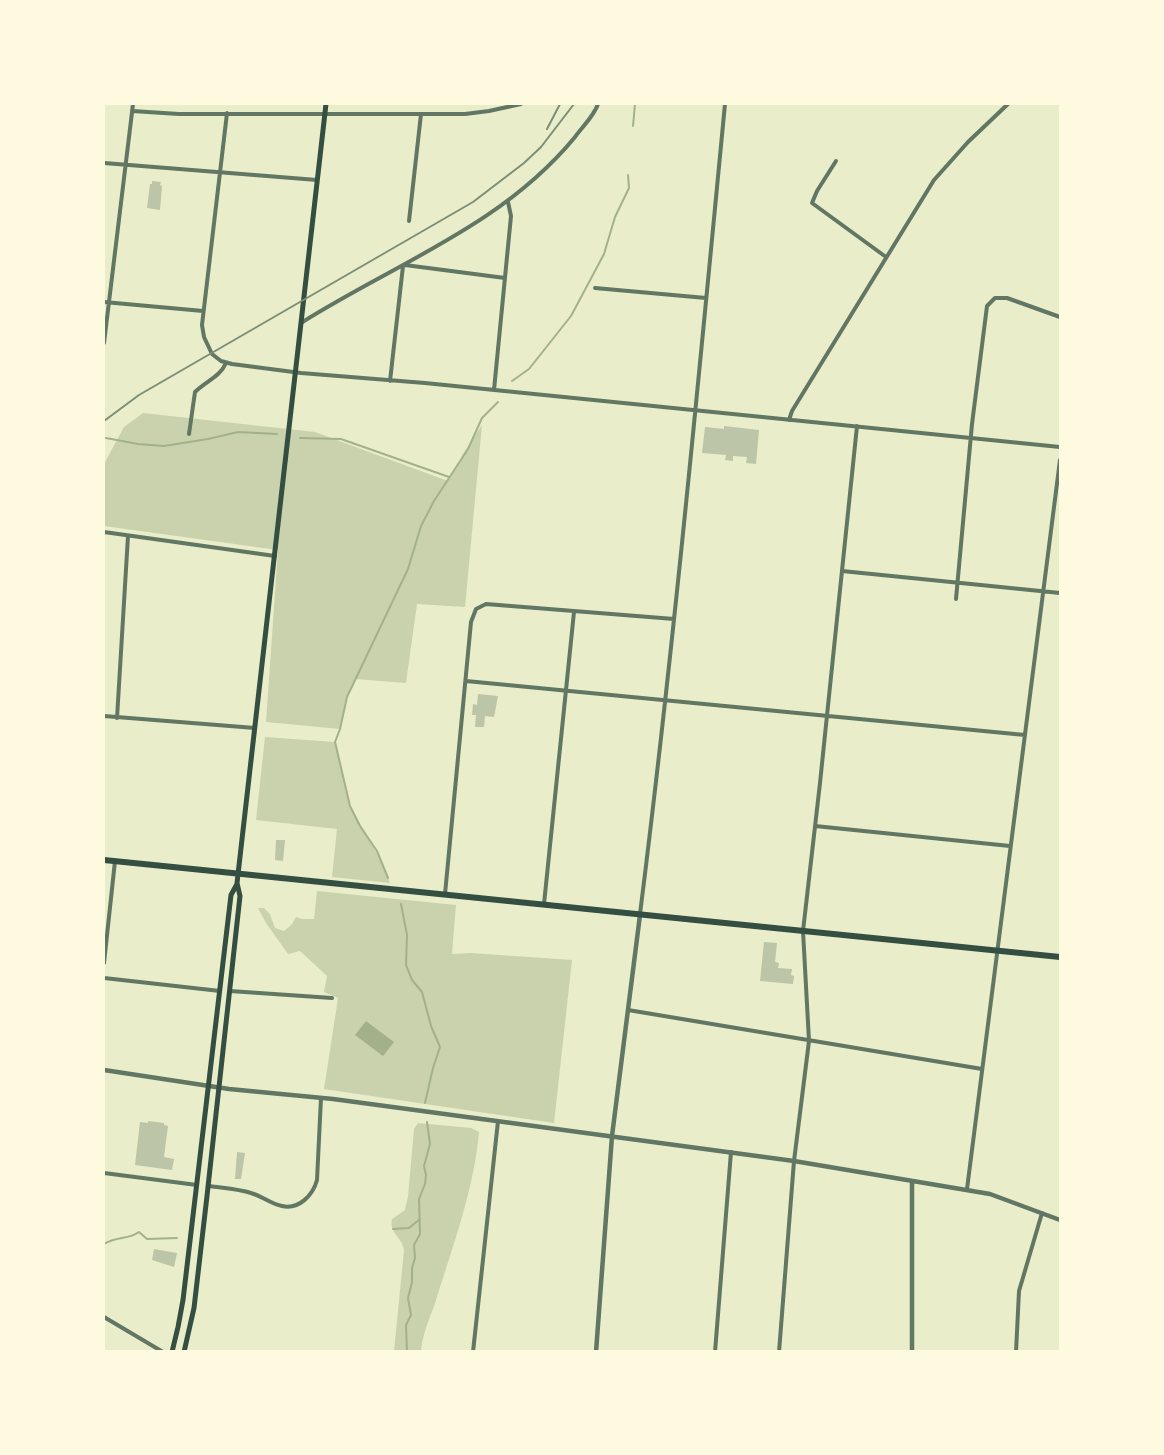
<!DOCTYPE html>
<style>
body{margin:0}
#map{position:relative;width:1164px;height:1455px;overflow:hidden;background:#e9edc9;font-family:Barlow,sans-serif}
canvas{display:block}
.frame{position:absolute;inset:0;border:105px solid #fefae0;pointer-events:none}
</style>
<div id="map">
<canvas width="1164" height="1455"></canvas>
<div class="frame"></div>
</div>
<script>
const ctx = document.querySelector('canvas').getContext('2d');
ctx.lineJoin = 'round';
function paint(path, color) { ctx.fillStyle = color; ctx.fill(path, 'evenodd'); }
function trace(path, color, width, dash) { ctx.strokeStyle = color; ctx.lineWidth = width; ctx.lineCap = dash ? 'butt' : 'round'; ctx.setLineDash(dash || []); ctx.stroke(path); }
paint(new Path2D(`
 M143 413 315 432 448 481 461 461 462 455 482 425 465 607 417 604 406 683 355 679 345 703 340 729 266 722 278 550 104 526V464L124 427Z
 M265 737 335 742 350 806 383 864 390 883 332 877 337 829 256 820Z
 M317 891 456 905 452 954 471 953 572 960 554 1123 324 1089 338 998 324 992 327 976 300 951 288 954 266 923 258 908H264L270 914 275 928 284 931 292 924 296 917 302 919H314Z
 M418 1123 471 1128 479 1132C474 1188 454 1243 437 1297 431 1316 423 1331 421 1350L394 1351 404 1250C402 1237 389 1233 392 1219L405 1210 408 1196 414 1129Z`), '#cad2ad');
paint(new Path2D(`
 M366 1021 394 1042 383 1056 355 1035Z`), '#a3b18a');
trace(new Path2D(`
 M633 126 635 104
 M512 381 529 369 571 316 604 254 615 217 629 188 628 175
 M106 438 138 444 164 446 208 439 238 432 277 434
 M300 438 341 439 449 477
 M388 878 377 851 360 826 350 806 335 742 340 729 347 697 408 569 421 526 434 501 468 449 482 418 498 402
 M401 904 407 935 406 965 412 980 422 992 431 1026 440 1047 433 1068 425 1103
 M393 1229 409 1228 420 1219
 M104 1244C117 1236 128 1240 139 1232L147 1239 177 1238
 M407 1352 406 1325 411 1315 408 1298 412 1282V1268L415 1258 414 1245 420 1234 419 1199 425 1184 426 1175 424 1166 430 1144 427 1122`), '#a3b18a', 2);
paint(new Path2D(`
 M152 181 161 182 160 185 162 186 160 210 147 208 150 184H152Z
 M724 426 759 430 756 464 746 463 747 457 733 456V461L725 460 726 455 702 453 705 427 724 429Z
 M478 694 498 696 494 717 485 716 484 727H475L476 715H472L473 704 477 705Z
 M276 840H285L283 861 275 860Z
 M764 942 777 943 775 962 779 963 778 968 792 969 791 975 794 976 793 984 760 981Z
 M148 1121 164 1123V1125L168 1126 164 1157 174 1159 172 1170 135 1165 140 1122 148 1123Z
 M237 1152 245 1153 241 1179H235Z
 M154 1249 177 1253 174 1267 152 1260Z`), '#bcc5a7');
trace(new Path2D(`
 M132 111 179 114H465L489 111 521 104
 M227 113 202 325 204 337 212 354 221 361 232 364 301 373 425 383 1060 447
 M836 161 817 191 812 203 886 257
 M104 163 317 180
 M409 221 421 114
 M405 265 505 278
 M595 288 706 298
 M104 302 203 311
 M301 323C396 263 502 226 575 137 583 126 594 116 598 104
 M104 343 133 104
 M390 381 403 266
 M494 390 511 216 508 202
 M789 420 792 411 934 180 968 142 1008 104
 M189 434 195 392C206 381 220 377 226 363
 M104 532 275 556
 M842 571 1060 593
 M956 599 972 424 987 306 995 298H1007L1060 317
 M466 681 1025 735
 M104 716 255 728
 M117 718 128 536
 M815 826 1010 846
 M445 894 471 622 476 609 486 604 674 619
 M544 904 574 612
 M640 914C674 644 699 374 725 104
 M104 963 115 861
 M104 978 220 991
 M230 991 332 998
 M628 1010 982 1069
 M104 1173 197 1185
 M209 1186C222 1188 238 1189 251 1193 262 1196 271 1204 282 1206 299 1210 313 1195 317 1180L321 1098
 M967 1189 1060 460
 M104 1317 163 1352
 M473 1352 498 1121
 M715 1352 731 1152
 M779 1352 794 1161 809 1041 803 931 820 783 857 426
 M1016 1352 1019 1291 1042 1213`), '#617663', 4);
trace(new Path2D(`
 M104 1070 229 1089 333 1099 794 1161 990 1194 1060 1220
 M596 1352 612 1136 640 915
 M912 1352V1181`), '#617663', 4.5);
trace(new Path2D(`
 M172 1352 178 1327 183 1300 231 895 237 884
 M184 1352 194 1308 207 1196 240 896 237 883 326 104`), '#344e41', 5);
trace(new Path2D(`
 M104 860 1060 957`), '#344e41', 6);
trace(new Path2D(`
 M547 129 560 104
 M104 421 139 395 473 202 524 163 541 147 574 104`), '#7c8e77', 2);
</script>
